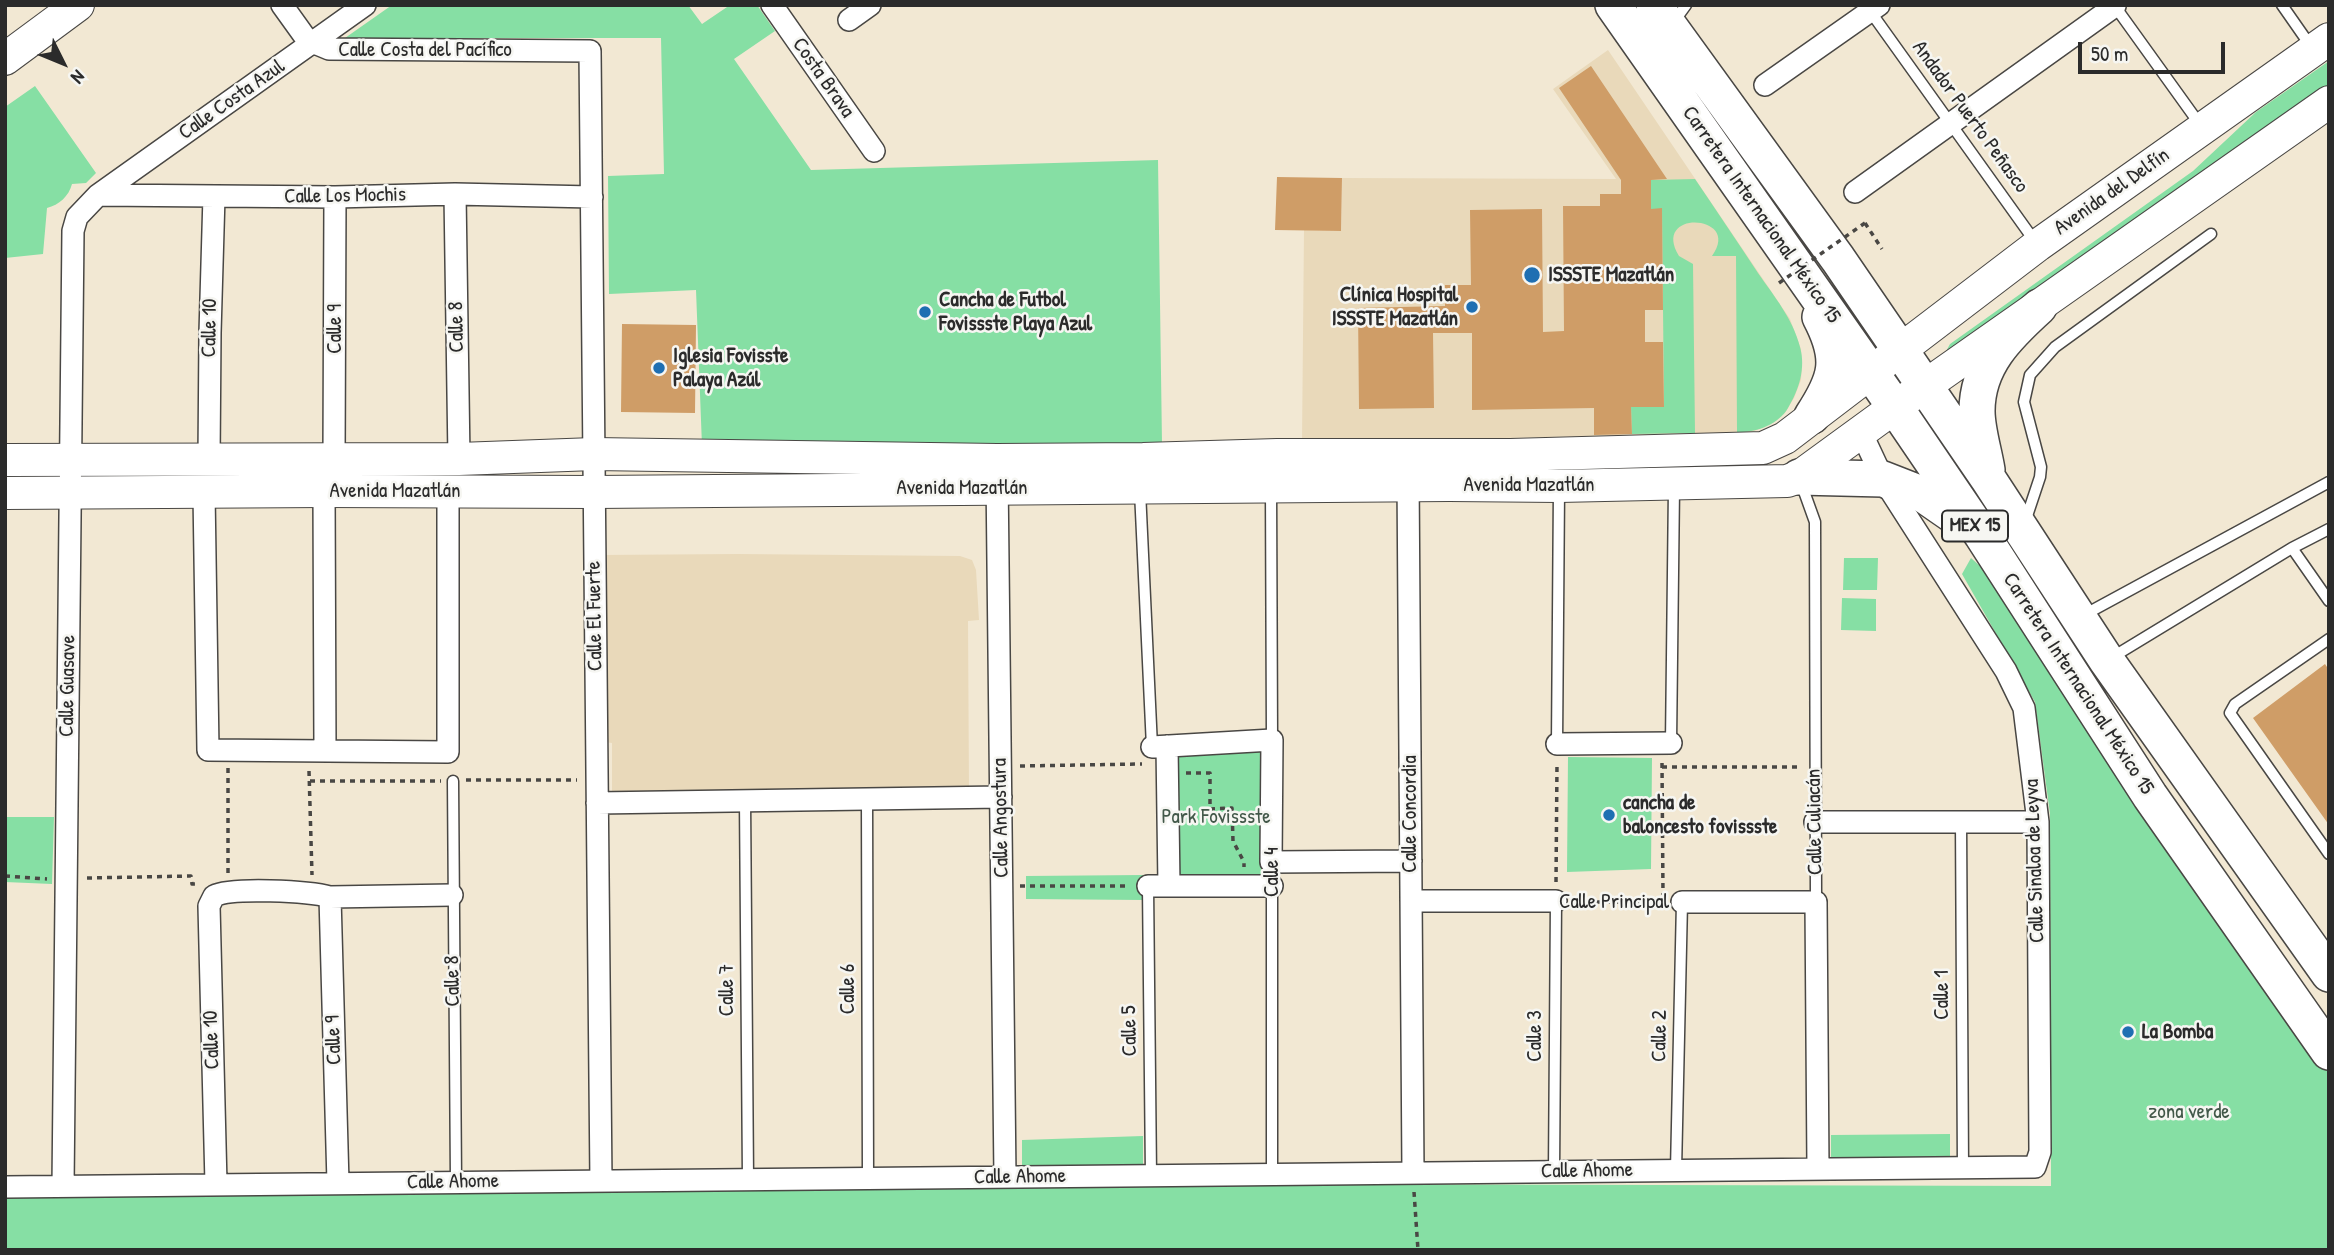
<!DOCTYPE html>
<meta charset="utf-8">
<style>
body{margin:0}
#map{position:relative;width:2334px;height:1255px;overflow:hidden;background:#f2e8d3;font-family:"Patrick Hand",sans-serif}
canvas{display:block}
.frame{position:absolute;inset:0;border:7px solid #2b2b2b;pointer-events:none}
.north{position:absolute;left:28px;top:28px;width:70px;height:70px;-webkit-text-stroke:5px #f6f6f2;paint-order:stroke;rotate:133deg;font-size:19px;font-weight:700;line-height:28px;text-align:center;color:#2b2b2b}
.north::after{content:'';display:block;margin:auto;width:24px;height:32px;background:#2b2b2b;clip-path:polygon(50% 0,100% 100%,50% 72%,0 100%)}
.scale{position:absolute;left:2078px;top:42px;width:147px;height:32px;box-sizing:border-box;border:4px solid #2b2b2b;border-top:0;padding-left:9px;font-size:21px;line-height:24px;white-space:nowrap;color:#2b2b2b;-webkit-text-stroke:5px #f6f6f2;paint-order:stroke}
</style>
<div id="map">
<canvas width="2334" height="1255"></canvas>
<div class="frame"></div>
<div class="north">N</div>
<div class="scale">50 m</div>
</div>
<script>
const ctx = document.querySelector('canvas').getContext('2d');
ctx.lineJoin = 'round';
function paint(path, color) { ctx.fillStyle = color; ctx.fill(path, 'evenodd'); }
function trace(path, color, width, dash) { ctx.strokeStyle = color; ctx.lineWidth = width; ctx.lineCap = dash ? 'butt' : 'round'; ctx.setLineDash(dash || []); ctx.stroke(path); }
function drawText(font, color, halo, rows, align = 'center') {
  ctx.font = font + ' "Patrick Hand",sans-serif'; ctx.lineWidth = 5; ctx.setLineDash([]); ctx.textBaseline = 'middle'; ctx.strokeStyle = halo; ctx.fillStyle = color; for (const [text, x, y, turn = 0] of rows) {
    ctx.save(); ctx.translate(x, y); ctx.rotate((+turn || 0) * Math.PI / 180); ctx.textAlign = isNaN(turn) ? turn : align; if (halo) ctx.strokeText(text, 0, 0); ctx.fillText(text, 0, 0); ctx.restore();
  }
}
paint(new Path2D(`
 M1608 50 1790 319 1801 349 1802 364 1801 380 1794 398 1785 413 1772 423 1750 433 1302 442 1304 230 1341 231 1342 178 1616 179 1553 89Z
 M738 554 960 556 972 560 976 570 979 620 968 621 969 792 612 796V743L604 742 600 555Z`), '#e9d9ba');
paint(new Path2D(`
 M392 5H688L702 24 730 5H757L775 31 734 59 811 170 1158 160 1162 444 702 446 696 290 609 294 608 176 664 174 661 38H345Z
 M2329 61V94L1944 355 1950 344 2193 171 2256 112Z
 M35 86 96 173 86 183 72 184C69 196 59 205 47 208L43 254 5 258V107Z
 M1695 179C1716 210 1737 241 1758 273 1774 296 1793 319 1800 347 1806 368 1799 390 1788 408 1778 425 1755 433 1737 432L1736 256H1712C1743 214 1650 209 1679 256L1693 264 1695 433 1632 434 1631 407 1664 406 1662 209H1651V180Z
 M1844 558H1878L1877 590H1843Z
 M1971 558 1989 574 2329 1068V1250H5V1198L456 1182 2051 1186 2050 814 2035 702 1962 574Z
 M1842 598 1876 599V631L1841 630Z
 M1260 748 1261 884 1171 888 1170 749Z
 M1568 757 1652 758 1651 869 1567 872Z
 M5 817H54L52 884 5 882Z
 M1143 875V900L1026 899V876Z
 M1950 1134V1163L1831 1165V1135Z
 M1143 1136V1174L1022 1175V1140Z`), '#86dfa4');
paint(new Path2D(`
 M1591 66 1667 179 1651 180V209L1662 208 1663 310H1645V342H1663L1664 407H1631L1632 434 1594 435V408L1472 410V333H1433L1434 408 1359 409 1358 308 1445 306V285H1471L1470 210 1542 209 1543 332 1564 331 1563 206H1600V194H1621V180L1559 88Z
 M1277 177 1342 178 1341 231 1275 230Z
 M622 324 696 325 695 413 621 412Z
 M2325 664 2329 670V825L2253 718Z`), '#cf9d67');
const lane = new Path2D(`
 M2114 5 2201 126
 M2282 5 2312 48
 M1870 11 2036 243
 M1673 23 1686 5
 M1801 483 1815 522 1816 902
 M1271 488 1272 740
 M1140 491 1152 747
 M2025 522 2040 477 2041 467 2024 402 2030 375 2055 347 2211 234
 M2292 548 2329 601
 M2082 616 2329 482
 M2329 639 2235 704 2230 713 2329 854
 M2111 658 2292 548 2329 529
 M1671 743 1674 487
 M1557 744 1559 489
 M453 781 456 1182
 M745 800 748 1179
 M867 800 868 1178
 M1961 822 1963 1168
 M1272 882V1174
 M1148 886 1151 1176
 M1676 1170 1682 902
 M1554 1172 1556 901`);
const street = new Path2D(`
 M282 5 310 44H317L329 49 590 51 601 1181
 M772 5 874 151
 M849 20 870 5
 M1765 85 1879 5
 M1855 192 2115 6
 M455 194 459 459
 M98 195 335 197 455 194 592 197
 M209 460 210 333 214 196
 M334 460 335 197
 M997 475 1005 1177
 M1408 475 1413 1173
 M324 491 325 751
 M204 493 208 750 448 752V490
 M1557 744 1671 743
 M1167 746 1169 886
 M1152 747 1272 740 1271 862 1411 861
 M597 803 1001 797
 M1815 822H2038
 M1148 886H1272
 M330 897 338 1183
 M1411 901H1556
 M1682 902H1816L1818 1169
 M216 1184 209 906 214 896C231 887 309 891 330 897L452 895
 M63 1186 73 231 77 217 98 195 365 5
 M5 1187 2035 1167 2040 1152 2038 822 2024 708 2006 671 1883 479 1861 432`);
const secondary = new Path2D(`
 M5 59 78 5
 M5 460 459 459 594 454 997 460 1143 459 1277 455H1510L1763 448 1785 438 2038 245 2329 39
 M5 493 324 491 594 492 1449 485 1559 486 1787 481 1799 477 1895 407 2329 102`);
const primary = new Path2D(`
 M1613 5 1895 407 1982 535 2150 796 2329 1052
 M1654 5 1838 259 1989 480 2107 661 2329 974
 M1812 416C1837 378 1842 359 1820 317
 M1987 470C1984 451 1977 430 1977 411 1977 365 2007 336 2039 307
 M1799 477 1883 479 1924 495 1963 522`);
trace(lane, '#494744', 13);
trace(street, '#494744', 24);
trace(secondary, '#494744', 34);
trace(primary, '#494744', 38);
trace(new Path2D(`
 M1865 223 1882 249
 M1662 763 1663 895
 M1020 766 1142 764
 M1662 767H1800
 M309 771 312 875
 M1186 773H1210V809L1232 808 1233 841 1244 862V867
 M466 780H577
 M310 781H441
 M228 873V768
 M5 876 47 879
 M87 878 191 876 192 884H197
 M1556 882 1557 764
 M1020 886H1128
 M1575 902H1662
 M1414 1192 1418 1250`), '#494744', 3.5, [5, 5]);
trace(lane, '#fff', 10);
trace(street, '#fff', 21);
trace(secondary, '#fff', 32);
trace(primary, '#fff', 35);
trace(new Path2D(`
 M1779 283 1865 223`), '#494744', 3.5, [5, 5]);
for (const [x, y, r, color] of [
 [1532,275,9,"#1f6fb2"],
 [1472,307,7,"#1f6fb2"],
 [925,312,7,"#1f6fb2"],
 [659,368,7,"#1f6fb2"],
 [1609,815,7,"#1f6fb2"],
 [2128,1032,7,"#1f6fb2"]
]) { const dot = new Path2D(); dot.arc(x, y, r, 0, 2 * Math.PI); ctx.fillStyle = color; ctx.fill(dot); trace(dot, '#f6f6f2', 2.5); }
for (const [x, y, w] of [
 [1975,526,66]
]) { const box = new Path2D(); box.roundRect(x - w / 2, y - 15.5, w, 31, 5); ctx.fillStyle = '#f6f6f2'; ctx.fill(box); trace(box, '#2b2b2b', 2); }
drawText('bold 19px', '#2b2b2b', null, [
 ["MEX 15",1975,526]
]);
drawText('21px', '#2b2b2b', '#f6f6f2', [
 ["Calle Costa del Pacífico",425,50],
 ["Costa Brava",823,78,55],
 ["Calle Costa Azul",232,100,-35],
 ["Andador Puerto Peñasco",1970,117,54],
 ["Avenida del Delfín",2112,192,-35],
 ["Calle Los Mochis",345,196,-1],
 ["Carretera Internacional México 15",1761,215,55],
 ["Calle 8",457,327,-91],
 ["Calle 10",210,328,-89],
 ["Calle 9",335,329,-90],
 ["Avenida Mazatlán",1529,485],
 ["Avenida Mazatlán",962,488],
 ["Avenida Mazatlán",395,491],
 ["Calle El Fuerte",595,616,-91],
 ["Carretera Internacional México 15",2078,684,57],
 ["Calle Guasave",68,686,-89],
 ["Calle Concordia",1410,814,-90],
 ["Calle Angostura",1001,818,-91],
 ["Calle Culiacán",1815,822,-91],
 ["Calle Sinaloa de Leyva",2035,861,-92],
 ["Calle 4",1272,872,-90],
 ["Calle Principal",1614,902],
 ["Calle 8",453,981,-91],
 ["Calle 6",848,989,-90],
 ["Calle 7",727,990,-90],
 ["Calle 1",1942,995,-90],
 ["Calle 5",1130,1031,-91],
 ["Calle 3",1535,1036,-90],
 ["Calle 2",1660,1036,-89],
 ["Calle 10",212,1040,-92],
 ["Calle 9",334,1040,-92],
 ["Calle Ahome",1587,1171,-1],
 ["Calle Ahome",1020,1177,-1],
 ["Calle Ahome",453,1182,-1]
]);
drawText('bold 21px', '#2b2b2b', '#f6f6f2', [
 ["ISSSTE Mazatlán",1548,275],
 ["Clínica Hospital",1458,295,"right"],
 ["ISSSTE Mazatlán",1458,319,"right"],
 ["Cancha de Futbol",939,300],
 ["Fovissste Playa Azul",939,324],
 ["Iglesia Fovisste",673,356],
 ["Palaya Azúl",673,380],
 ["cancha de",1623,803],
 ["baloncesto fovissste",1623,827],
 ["La Bomba",2142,1032]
], 'left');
drawText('21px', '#425849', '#f6f6f2', [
 ["Park Fovissste",1216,817],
 ["zona verde",2189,1112]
]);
</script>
